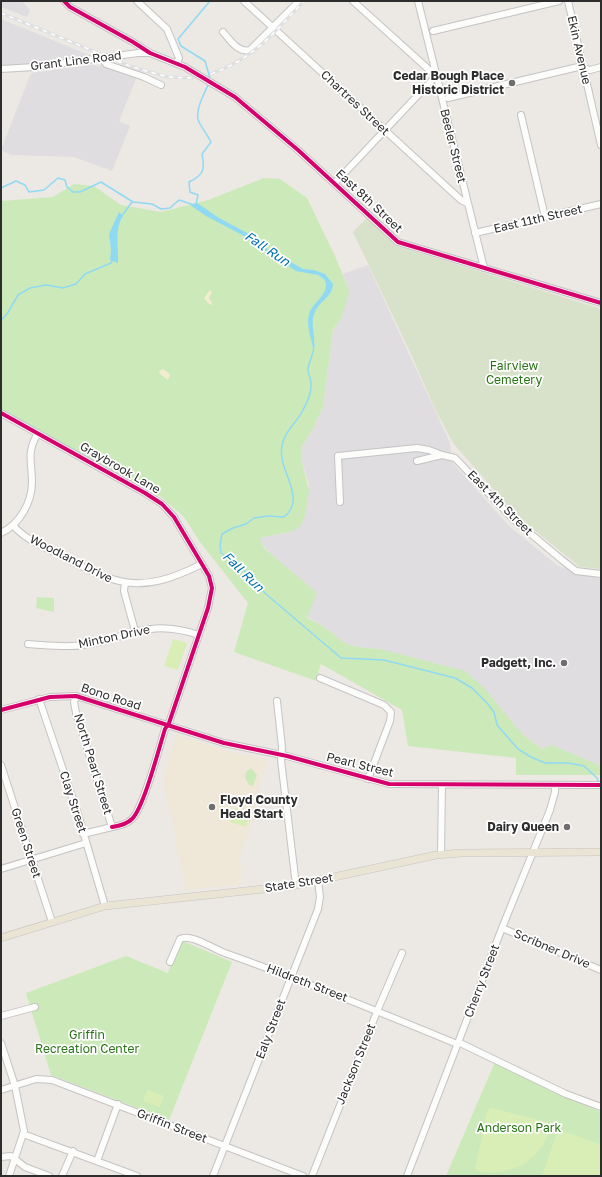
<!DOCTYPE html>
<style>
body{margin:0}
#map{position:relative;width:602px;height:1177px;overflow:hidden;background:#ece8e3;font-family:"Golos Text",sans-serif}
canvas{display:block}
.frame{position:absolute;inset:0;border:2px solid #2d2d2d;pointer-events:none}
</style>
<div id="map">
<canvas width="602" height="1177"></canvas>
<div class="frame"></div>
</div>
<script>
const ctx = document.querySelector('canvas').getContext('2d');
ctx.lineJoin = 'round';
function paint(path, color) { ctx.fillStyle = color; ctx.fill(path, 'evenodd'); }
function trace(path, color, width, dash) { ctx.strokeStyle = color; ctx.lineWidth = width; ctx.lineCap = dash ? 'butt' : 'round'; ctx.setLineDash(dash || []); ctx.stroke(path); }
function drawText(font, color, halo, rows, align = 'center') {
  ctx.font = font + ' "Golos Text",sans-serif'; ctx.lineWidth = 3.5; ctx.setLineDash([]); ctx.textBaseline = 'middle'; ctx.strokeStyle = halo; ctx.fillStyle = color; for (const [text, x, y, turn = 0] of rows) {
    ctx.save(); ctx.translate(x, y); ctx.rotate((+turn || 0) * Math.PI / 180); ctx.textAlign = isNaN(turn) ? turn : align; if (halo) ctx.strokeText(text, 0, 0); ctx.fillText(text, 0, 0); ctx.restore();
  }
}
paint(new Path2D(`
 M1 1H22L30 10 27 17 1 7Z
 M1 19 94 57 1 67Z
 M102 64 118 72 137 76 119 121 130 126 112 171 74 157 11 155 1 150 31 73 88 65 100 66Z
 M368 265 450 443 452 462 509 526 558 566 601 579V766L542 749 522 734 380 649 357 647 345 643 323 626 307 617 275 559 261 543 260 538 293 531 305 516 309 484 302 463V446L313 429 323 407 333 329 340 321 348 287 343 274Z`), '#dfdddf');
paint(new Path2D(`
 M176 734 234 753 267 759 251 826 240 856 241 884 186 890 163 780Z`), '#efe7d7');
paint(new Path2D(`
 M264 178 280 179 307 198 334 254 348 287 349 294 340 321 333 329 323 407 313 429 302 446V463L309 490 305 516 301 525 293 531 260 538 264 548 317 593 307 618 323 626 345 643 357 647 380 649 465 671 485 689 522 734 542 749 551 745 601 766V775H516V758L408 746 402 710 321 664 316 681 234 652 248 603 200 542 184 517 161 497 1 410V201L53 197 74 184 94 186 121 205 161 212 208 200Z
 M37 597 54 598V612L36 608Z
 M251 768 257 775 253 786 249 785 245 778 246 772Z
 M180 940 232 962 169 1120 51 1075 26 993 126 956 168 973Z
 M495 1062 553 1092 601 1112V1176H446Z`), '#cceab9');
paint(new Path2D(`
 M210 290 212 292 209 298 212 303V305L209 304 204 298Z
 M163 369 170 374 168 380 160 374 159 371Z`), '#f2ecd0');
paint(new Path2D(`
 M367 218 397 246 598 308 601 311V569L580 567 517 516 453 443 435 409 411 354 353 232Z`), '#d8e1c9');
paint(new Path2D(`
 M173 639 187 643 178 670 164 666Z
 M235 808 250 813 246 827 230 822Z
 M147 1090 164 1096 160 1107 143 1101Z
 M491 1108 550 1123C551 1129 548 1136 545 1141 532 1167 502 1177 475 1170L487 1111Z
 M561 1130 601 1145V1176H542L557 1133Z`), '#d9eeb6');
paint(new Path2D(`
 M197 203 219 218 251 235 261 245 303 269 314 270 325 274 333 284C332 298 320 300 315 312 309 324 317 335 313 348 311 338 306 325 309 314 313 301 332 293 324 279L318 275 296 271 244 236 206 216 190 205Z
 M119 212 123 216C114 229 119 248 118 263L110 260 111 250 109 234Z`), '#90d9f3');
trace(new Path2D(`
 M210 78 205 61 181 46 178 39 210 1
 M1 188 16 181 25 185 29 192 44 190 58 178 65 180 67 187 73 192H80L101 182 133 202 152 204 161 209 170 208 179 200 194 205
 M196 204 198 195 190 192 189 182C204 175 205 169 202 154L211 142C207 134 202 128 199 122 194 112 204 94 208 85
 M121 217 132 202
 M1 320 7 314 18 295 30 288 46 285 63 288 76 284 85 274 111 263 113 259
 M314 344C314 356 310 358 308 368 307 372 311 378 311 383 312 393 307 402 302 412 296 423 284 432 282 446 277 471 308 498 284 517L268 516 254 518 246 524 233 528 222 534 220 545 221 553 225 556 231 557 266 594 341 658 384 660 455 678 472 688 487 703 494 712 497 725 518 749 531 757 545 763H568L584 766 597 778 599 783`), '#90d9f3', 1.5);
const minor = new Path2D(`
 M64 1 70 7 133 42 150 53 185 67 235 97 298 150 398 242 601 303
 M137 1 167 29 179 58 177 63
 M244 1 461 200 467 203
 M353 1 436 76
 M418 1 484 268
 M568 1 601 145
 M433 31 559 1
 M223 32C230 40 238 53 250 50L299 1
 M103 58 106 64 144 77 161 85
 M1 69 35 67 138 53H150
 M448 98 578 67 590 70 601 67
 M521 115 545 217
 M335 183 436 76
 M475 233 601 204
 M1 413 145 493 162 504 174 517 209 576 212 588 208 608 169 723 165 729C159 748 144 807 132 819 127 824 119 826 112 827
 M417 461 442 455 455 458 513 519 562 560 576 571 601 574
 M340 502 338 456 417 448 429 450 442 455
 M13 525C23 538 42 546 56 553 116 585 138 596 202 564
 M1 533C20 524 32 502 32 482 32 462 26 453 38 433
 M125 583 124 591 135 631
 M28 644C46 645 65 648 83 645 131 638 146 618 199 635
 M320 678 384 705 391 712 390 721 368 779
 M76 696 74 702 76 713 112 827 83 834
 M39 699 77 811 105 906
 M277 701 282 747 281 760 295 877 297 884
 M1 710 50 697 76 696 224 743 287 756 389 784 601 785
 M1 765 52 922
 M441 854 442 785
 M1 869 86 843
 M502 928 601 970
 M170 962 180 939C190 933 214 949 225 953 304 981 380 1012 457 1044
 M1 1016 35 1007
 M458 1042 566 1094 601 1107
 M1 1043 15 1086 24 1131 9 1176
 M1 1090 36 1079 52 1080 303 1176
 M23 1134 137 1176
 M1 1157 11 1156 25 1167 49 1176
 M97 1161 118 1104
 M62 1176 73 1151
 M213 1176 318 909 320 897 318 881
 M312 1176 378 1009 402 953
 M407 1176 502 928 550 810 555 792V786`);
const major = new Path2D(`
 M1 938 105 906 292 886 436 855 461 853 601 852`);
trace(minor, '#c5c4c4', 8);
trace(major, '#c6c5c3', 8);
trace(minor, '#fcfcfb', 6);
trace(major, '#e9e4d4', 7);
const rail = new Path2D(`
 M1 13 132 67 168 77 192 78
 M211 74C253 59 274 33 304 1`);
trace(rail, '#dedfe0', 3);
trace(rail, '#fff', 1.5, [4.5]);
trace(new Path2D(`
 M64 1 70 7 133 42 150 53 185 67 235 97 298 150 398 242 601 303
 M1 413 145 493 162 504 174 517 209 576 212 588 208 608 169 723 165 729C159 748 144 807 132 819 127 824 119 826 112 827
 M1 710 50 697 76 696 224 743 287 756 389 784 601 785`), '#d6006c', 4);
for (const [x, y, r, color] of [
 [512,83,4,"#706e6d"],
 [564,663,4,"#706e6d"],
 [212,807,4,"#706e6d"],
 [567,827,4,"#706e6d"]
]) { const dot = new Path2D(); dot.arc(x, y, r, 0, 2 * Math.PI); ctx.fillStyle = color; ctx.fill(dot); trace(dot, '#fff', 1.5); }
drawText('12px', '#2d2d2d', '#fff', [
 ["Ekin Avenue",579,50,77],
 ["Grant Line Road",76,61,-7],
 ["Chartres Street",355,103,43],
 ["Beeler Street",453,146,76],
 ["East 8th Street",369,201,43],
 ["East 11th Street",538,219,-13],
 ["Graybrook Lane",120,468,30],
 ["East 4th Street",500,503,45],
 ["Woodland Drive",71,559,27],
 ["Minton Drive",114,637,-12],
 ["Bono Road",111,697,18],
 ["North Pearl Street",93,764,73],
 ["Pearl Street",360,765,14],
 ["Clay Street",73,802,72],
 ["Green Street",26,843,72],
 ["State Street",299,883,-9],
 ["Scribner Drive",552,949,23],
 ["Cherry Street",482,981,-69],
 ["Hildreth Street",307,983,21],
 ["Ealy Street",271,1029,-69],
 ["Jackson Street",356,1064,-68],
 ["Griffin Street",172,1126,21]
]);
drawText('bold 12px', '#2d2d2d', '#fff', [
 ["Cedar Bough Place",504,76],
 ["Historic District",504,90],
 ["Padgett, Inc.",556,663],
 ["Floyd County",220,800,"left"],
 ["Head Start",220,814,"left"],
 ["Dairy Queen",559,827]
], 'right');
drawText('12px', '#277414', '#fff', [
 ["Fairview",514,366],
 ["Cemetery",514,380],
 ["Griffin",87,1035],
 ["Recreation Center",87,1049],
 ["Anderson Park",519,1128]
]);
drawText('italic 13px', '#0071ae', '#fff', [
 ["Fall Run",267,249,34],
 ["Fall Run",243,572,44]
]);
</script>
